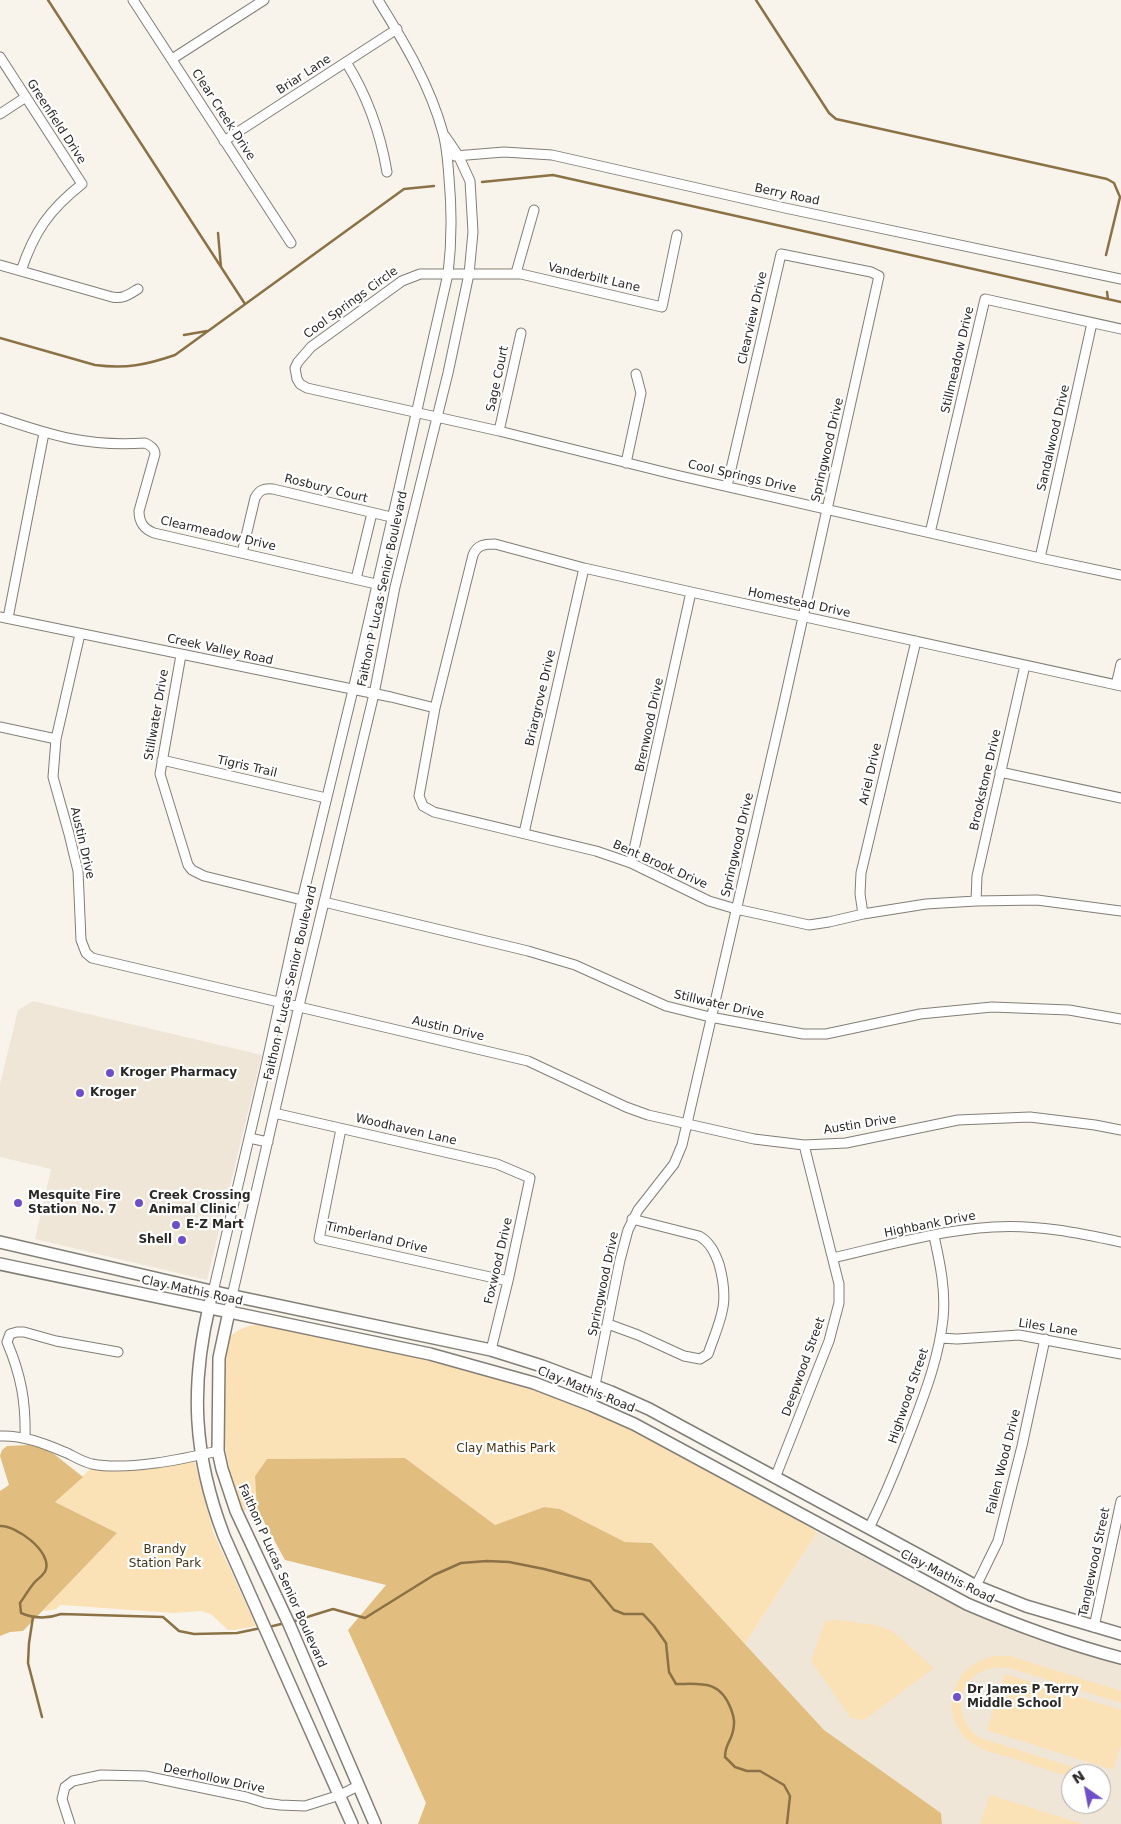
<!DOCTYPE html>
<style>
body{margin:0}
#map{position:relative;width:1121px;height:1824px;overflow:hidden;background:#f9f4eb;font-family:"DejaVu Sans",sans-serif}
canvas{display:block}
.north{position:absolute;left:1061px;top:1764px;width:50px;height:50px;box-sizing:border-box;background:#fff;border:1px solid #aaa9a8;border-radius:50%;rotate:327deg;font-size:14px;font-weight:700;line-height:20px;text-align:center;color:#2b2926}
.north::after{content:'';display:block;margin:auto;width:18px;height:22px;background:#6e4fc8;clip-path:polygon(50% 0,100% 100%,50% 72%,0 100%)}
</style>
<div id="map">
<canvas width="1121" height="1824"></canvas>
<div class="north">N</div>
</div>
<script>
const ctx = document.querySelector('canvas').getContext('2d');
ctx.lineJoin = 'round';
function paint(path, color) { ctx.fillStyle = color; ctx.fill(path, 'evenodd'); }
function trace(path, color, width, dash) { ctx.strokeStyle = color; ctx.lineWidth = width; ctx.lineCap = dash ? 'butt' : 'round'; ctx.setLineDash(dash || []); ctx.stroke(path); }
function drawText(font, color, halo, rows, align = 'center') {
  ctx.font = font + ' "DejaVu Sans",sans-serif'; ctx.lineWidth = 4.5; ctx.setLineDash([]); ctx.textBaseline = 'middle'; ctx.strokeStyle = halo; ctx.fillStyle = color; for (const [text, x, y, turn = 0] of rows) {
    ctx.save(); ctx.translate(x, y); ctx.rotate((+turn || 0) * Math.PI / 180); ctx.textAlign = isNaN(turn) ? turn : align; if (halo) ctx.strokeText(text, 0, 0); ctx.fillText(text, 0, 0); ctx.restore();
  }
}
paint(new Path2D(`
 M33 1001 262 1055 207 1280 35 1239 51 1169 0 1157V1084L18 1010Z
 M817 1532 941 1598 1009 1628 1074 1651 1121 1663V1824H942L941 1813 824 1730 745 1644ZM1071 1774H1101V1804H1071Z`), '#efe6d7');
paint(new Path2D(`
 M266 1324 452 1364 531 1386 626 1424 730 1479 817 1532 745 1644 652 1543 625 1542 560 1509 544 1507 495 1525 405 1458 267 1459 255 1476 257 1501 243 1512C224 1463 220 1425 223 1373 224 1363 222 1349 228 1340 237 1327 251 1325 266 1324Z
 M194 1459 214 1534 256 1626 234 1630H228L211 1614 200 1611 174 1613 61 1605 54 1610 42 1611 117 1533 55 1502 92 1467Z
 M837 1620 876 1625 892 1631 934 1668 864 1720 851 1718 811 1661 825 1621Z
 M994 1656H1010L1121 1691V1703L1010 1668C1005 1668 999 1667 994 1668 957 1673 950 1718 980 1738L1095 1774H1071V1777C1051 1771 1032 1765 1012 1758 997 1754 982 1751 969 1741 955 1730 948 1709 954 1692 961 1670 973 1662 994 1656Z
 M1005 1674 1121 1710V1745L1113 1770 987 1730Z
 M990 1795 1083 1824H980Z`), '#fbe1b6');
paint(new Path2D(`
 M29 1445 42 1448 54 1454 83 1477 55 1502 117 1533 23 1631 10 1632 0 1636V1491L9 1485 0 1456 2 1450 7 1446Z
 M405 1458 495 1525 544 1507 560 1509 625 1542 652 1543 824 1730 941 1813 942 1824H418L426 1803 348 1630 386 1585 285 1560 257 1509 255 1476 267 1459Z`), '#e1bd7f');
trace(new Path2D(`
 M48 0 245 304
 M756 0 829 113 836 119 1107 179 1114 183 1120 197 1106 255
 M482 182 553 175 1121 302
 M218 233 221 267
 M1107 292 1108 299
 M184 335 207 331
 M0 338 95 365C126 369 146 365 175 355L404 189 434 186
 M0 1526C16 1525 51 1551 46 1569 44 1576 38 1578 34 1583 29 1589 25 1596 20 1603L21 1613C35 1619 47 1619 61 1614L163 1617 179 1631 194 1634 237 1633 261 1628
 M33 1617 29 1643 28 1663 42 1717
 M291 1622 333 1609 365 1618 434 1575 461 1563 487 1561 509 1562 544 1569 590 1581 614 1610 624 1614H643L654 1626 666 1643 669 1672 676 1684C702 1684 720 1680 731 1709 734 1717 735 1722 733 1731 731 1742 725 1744 725 1757L735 1767 747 1771H760L784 1785 790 1796 787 1824
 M269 1627 285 1623`), '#8b7246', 2.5);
const minor = new Path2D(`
 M133 0 291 243
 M0 57 82 184C49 210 34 232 21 271
 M172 59 264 0
 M346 62C368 97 380 131 387 172
 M0 114 26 97
 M224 141 397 29
 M455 156 504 152 552 155 785 208 1121 279
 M677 235 662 307 521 274H420L402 281 311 347 298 362 295 368 297 379 300 384 307 388 499 431 676 475 1040 558 1121 575
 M0 265 112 297C123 299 128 295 138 289
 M516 273 534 210
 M0 418C53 436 89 447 145 443 150 445 155 449 155 454L139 511C139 523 144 529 154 533L376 584
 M499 431 521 333
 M626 463 641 393 636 374
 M930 533 985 299 1121 329
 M242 553 255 498C259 490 264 488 273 489L391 517
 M1040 558 1092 323
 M356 579 372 513
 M0 617 391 697 435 708
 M8 618 44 433
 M80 634 56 739 53 777 69 834 78 871 81 940 86 953 92 958 528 1061 626 1107 648 1115 754 1139 804 1145 846 1143 958 1120 1030 1117 1095 1125 1121 1130
 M181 655 160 774 188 865 192 870 204 876 302 900
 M1116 685 1121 664
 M1121 686 691 592 584 568 495 544C484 544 477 545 473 555L435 708 419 796 423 806 434 812 596 851 631 863 709 901 736 909 809 925 829 922 863 914 926 904 976 901 1037 900 1121 911
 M0 727 56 739
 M162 760 326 798
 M1000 772 1121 798
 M524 833 584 568
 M631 863 691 592
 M976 901 977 876 1025 665
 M324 902 528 951 575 965 666 1006 710 1017 803 1034H826L920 1014 992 1007 1069 1010 1121 1019
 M863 914 860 894 861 873 916 641
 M274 1113 497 1164 530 1178 508 1281 491 1350
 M341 1129 319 1239 508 1281
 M249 1138 268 1142
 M833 1258C885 1246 939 1230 993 1227 1036 1224 1079 1233 1121 1242
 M213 1292 265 1070 302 900 353 690 448 274C452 241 452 211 449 178 448 163 447 148 443 133 430 85 404 42 378 0
 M232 1296 299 1006 374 694 395 587 448 373 469 274 473 232 470 181 458 155 445 136
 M608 1324 638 1335 684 1356 700 1359 708 1354C721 1317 730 1304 719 1264 715 1253 710 1242 699 1236L632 1219
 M940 1338 957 1339 1019 1335 1121 1354
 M591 1405 620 1260 628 1230 638 1210 674 1164 682 1145 783 707 879 276 871 272 781 254 727 486
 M0 1436C24 1435 45 1444 67 1453 75 1457 83 1462 92 1464 128 1471 183 1459 218 1451
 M25 1438C26 1402 21 1375 7 1342L10 1334 17 1332H24L56 1341 118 1352
 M775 1478 829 1341 839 1303V1284L804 1145
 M869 1528C887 1492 900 1459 914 1422 927 1388 939 1355 943 1319 946 1291 940 1263 934 1236
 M976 1586 998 1541 1022 1446 1045 1339
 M1094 1627 1121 1501
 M70 1824 62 1799 65 1787 73 1781 101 1775 145 1776 246 1797 265 1803 280 1805 305 1806 340 1795 358 1786`);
const major = new Path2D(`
 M0 1242 224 1294 491 1350 542 1366 611 1392 649 1409 976 1586 1026 1606 1121 1634
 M0 1264 430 1354 534 1383 591 1405 634 1424 967 1604C1018 1626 1068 1644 1121 1658
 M210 1303C190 1386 193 1455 224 1536L352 1824
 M230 1307 219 1358 218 1451 222 1469 236 1511 289 1624 375 1824`);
trace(minor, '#827e76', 11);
trace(major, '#827e76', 14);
trace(minor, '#fff', 9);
trace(major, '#fff', 11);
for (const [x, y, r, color] of [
 [110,1073,5,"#6e4fc8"],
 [80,1093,5,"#6e4fc8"],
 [18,1203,5,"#6e4fc8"],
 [139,1203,5,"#6e4fc8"],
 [176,1225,5,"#6e4fc8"],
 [182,1240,5,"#6e4fc8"],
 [957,1697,5,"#6e4fc8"]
]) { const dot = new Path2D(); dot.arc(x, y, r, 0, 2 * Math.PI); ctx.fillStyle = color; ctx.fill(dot); trace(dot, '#fff', 2); }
drawText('12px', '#2b2926', '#fff', [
 ["Briar Lane",304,75,-33],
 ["Clear Creek Drive",223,115,57],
 ["Greenfield Drive",56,122,57],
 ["Berry Road",787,195,12],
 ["Vanderbilt Lane",594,278,13],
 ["Cool Springs Circle",351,303,-36],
 ["Clearview Drive",753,318,-77],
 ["Stillmeadow Drive",958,360,-77],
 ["Sage Court",498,379,-78],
 ["Sandalwood Drive",1054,438,-77],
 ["Springwood Drive",828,450,-77],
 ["Cool Springs Drive",742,477,13],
 ["Rosbury Court",326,489,14],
 ["Clearmeadow Drive",218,534,13],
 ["Faithon P Lucas Senior Boulevard",383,589,-78],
 ["Homestead Drive",799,603,12],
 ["Creek Valley Road",220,650,12],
 ["Briargrove Drive",541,698,-77],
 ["Stillwater Drive",157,715,-80],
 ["Brenwood Drive",650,725,-78],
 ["Tigris Trail",247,767,13],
 ["Ariel Drive",871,774,-77],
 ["Brookstone Drive",986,780,-77],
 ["Austin Drive",82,843,77],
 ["Springwood Drive",738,845,-77],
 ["Bent Brook Drive",660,865,24],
 ["Faithon P Lucas Senior Boulevard",291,983,-77],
 ["Stillwater Drive",719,1005,13],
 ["Austin Drive",448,1029,13],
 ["Austin Drive",860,1125,-9],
 ["Woodhaven Lane",406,1130,13],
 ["Highbank Drive",930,1225,-11],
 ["Timberland Drive",377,1238,13],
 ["Foxwood Drive",499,1261,-77],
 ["Springwood Drive",604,1284,-78],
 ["Clay Mathis Road",192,1291,12],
 ["Liles Lane",1048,1328,9],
 ["Deepwood Street",804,1367,-70],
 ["Clay Mathis Road",586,1390,22],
 ["Highwood Street",909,1396,-71],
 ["Fallen Wood Drive",1004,1462,-76],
 ["Tanglewood Street",1095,1562,-78],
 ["Faithon P Lucas Senior Boulevard",282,1576,66],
 ["Clay Mathis Road",947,1577,27],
 ["Deerhollow Drive",214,1779,12]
]);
drawText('bold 12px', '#2b2926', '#fff', [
 ["Kroger Pharmacy",120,1073],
 ["Kroger",90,1093],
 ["Mesquite Fire",28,1196],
 ["Station No. 7",28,1210],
 ["Creek Crossing",149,1196],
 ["Animal Clinic",149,1210],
 ["E-Z Mart",186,1225],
 ["Shell",172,1240,"right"],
 ["Dr James P Terry",967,1690],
 ["Middle School",967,1704]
], 'left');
drawText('12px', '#433317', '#fff', [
 ["Clay Mathis Park",506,1449],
 ["Brandy",165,1550],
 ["Station Park",165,1564]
]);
</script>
